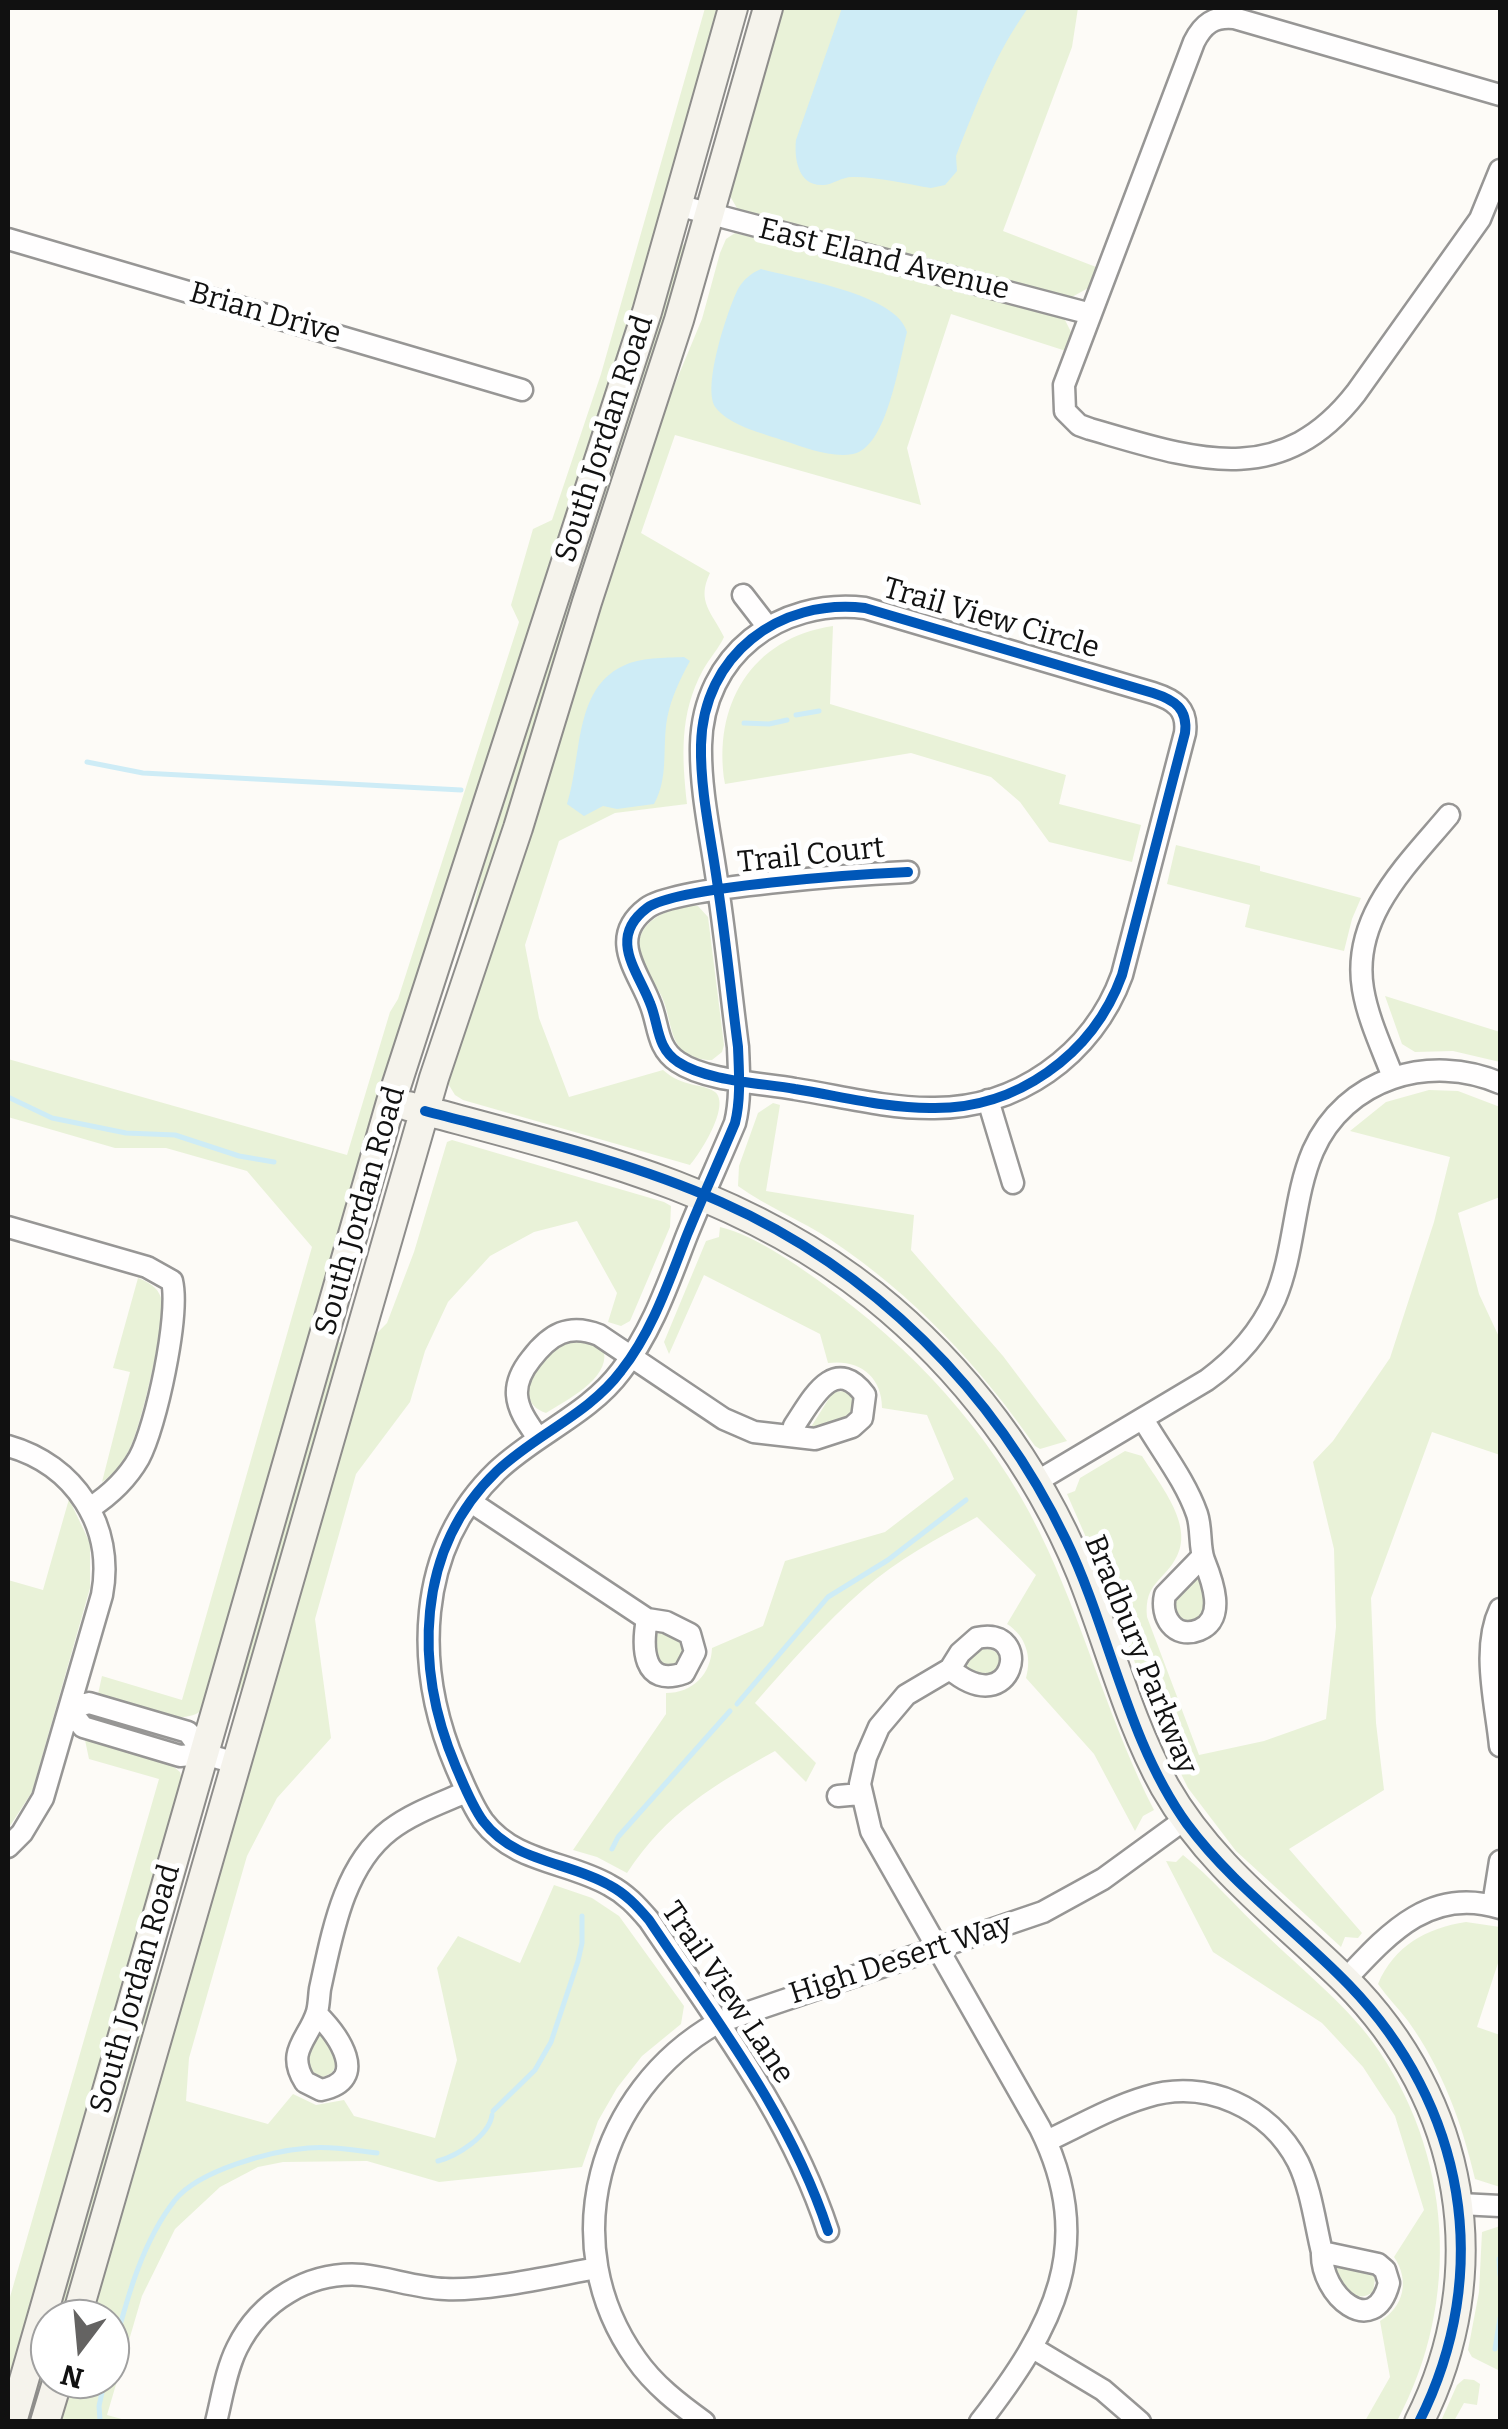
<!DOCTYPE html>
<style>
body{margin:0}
#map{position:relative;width:1508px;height:2429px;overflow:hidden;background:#fdfbf7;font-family:Bitter,serif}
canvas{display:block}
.frame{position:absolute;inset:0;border:10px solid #111;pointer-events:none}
.north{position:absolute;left:30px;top:2299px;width:100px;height:100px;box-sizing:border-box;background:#fff;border:2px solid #a0a0a0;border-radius:50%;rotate:196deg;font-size:28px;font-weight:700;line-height:40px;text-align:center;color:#111}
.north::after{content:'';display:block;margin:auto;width:35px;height:45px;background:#646362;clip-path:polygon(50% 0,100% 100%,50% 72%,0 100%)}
</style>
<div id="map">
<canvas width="1508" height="2429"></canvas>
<div class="frame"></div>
<div class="north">N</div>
</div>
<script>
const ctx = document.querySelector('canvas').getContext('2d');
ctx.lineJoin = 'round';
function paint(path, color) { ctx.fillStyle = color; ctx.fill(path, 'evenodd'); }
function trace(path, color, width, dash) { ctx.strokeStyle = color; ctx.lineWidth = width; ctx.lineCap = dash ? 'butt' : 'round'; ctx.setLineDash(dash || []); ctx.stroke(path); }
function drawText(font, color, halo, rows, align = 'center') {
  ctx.font = font + ' Bitter,serif'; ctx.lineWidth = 10; ctx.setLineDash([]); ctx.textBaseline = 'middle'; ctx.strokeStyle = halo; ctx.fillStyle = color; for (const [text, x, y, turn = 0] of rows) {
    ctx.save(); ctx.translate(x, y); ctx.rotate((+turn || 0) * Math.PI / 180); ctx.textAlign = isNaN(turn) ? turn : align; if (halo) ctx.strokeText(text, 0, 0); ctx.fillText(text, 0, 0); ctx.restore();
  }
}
paint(new Path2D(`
 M705 8H721L655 242 205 1708C180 1731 133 1705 103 1697L98 1694 102 1676 182 1700 312 1247 247 1171 166 1148H115L8 1117V1059L347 1155 390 1012 398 999 519 622 511 605 533 529 552 520 601 374Z
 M781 8H1078L1072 47 1003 231 1096 267 1090 287 1072 297 738 210 730 196V186Z
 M735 233 1063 316 1072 334 1066 351 951 314 907 448 921 505 675 435 641 533 710 573C696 602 712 612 724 637 719 648 709 659 703 670 679 714 682 757 687 804L615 813 559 841 525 945 539 1018 569 1097 663 1070C683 1088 703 1083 715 1092 731 1105 700 1154 690 1165L463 1100 455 1095 447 1082 657 427 702 319 720 253 726 239Z
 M690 236 693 237 465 953 460 952 472 913 499 799 678 251Z
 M833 626 830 704 1066 775 1059 804 1141 825 1132 862 1049 842 1020 802 991 777 911 753 725 784C712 706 751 638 833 626Z
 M1176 845 1260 866V871L1361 898 1352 919 1344 951 1245 927 1250 905 1167 884Z
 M689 905 698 906 708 917 724 1045 722 1052 712 1060C666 1060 675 1024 661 995 655 983 645 973 641 961 630 925 661 911 689 905Z
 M1385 996 1500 1032V1062L1453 1051 1415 1052 1402 1044Z
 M1429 1090 1458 1091 1500 1107V1197L1458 1213 1479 1294 1500 1339V1455L1432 1432 1371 1598 1376 1723 1384 1790 1289 1849 1362 1933 1358 1938 1345 1937 1341 1947 1236 1851 1188 1788 1159 1729 1106 1583 1067 1494 1075 1491 1080 1478 1125 1451 1142 1456C1158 1482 1194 1524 1177 1556 1164 1582 1144 1582 1147 1617L1199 1755 1264 1741 1326 1719 1336 1627 1334 1549 1313 1462 1333 1441 1390 1358 1434 1222 1450 1157 1350 1131 1386 1102Z
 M773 1103 780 1105 766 1191 914 1215 911 1250 1003 1356 1067 1441 1040 1449 1035 1446C979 1365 913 1295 831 1240 801 1220 767 1207 738 1186L739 1166 758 1113Z
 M452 1140 664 1202 671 1206 670 1227 630 1321 621 1326 608 1322 617 1293 577 1221 534 1232 490 1256 448 1302 425 1351 410 1402 356 1474 315 1619 331 1738 277 1798 247 1856 189 2058 186 2101 268 2124 293 2094 316 2105 344 2100 354 2116 435 2138 457 2060 437 1968 458 1936 520 1963 554 1885 592 1898 619 1916 684 2006 681 2024 642 2056 617 2088 598 2121 582 2167 439 2182 367 2161 283 2162 258 2167 220 2187 175 2229 142 2296 107 2415 129 2421 58 2422 71 2379H110V2319H88L363 1367 376 1334 387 1323 414 1252 447 1142Z
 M720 1227C758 1236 806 1271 838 1295 926 1361 1003 1449 1048 1550 1087 1635 1111 1726 1154 1810L1143 1816 1135 1831 1094 1754 1026 1678C1032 1657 1026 1636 1007 1624L1036 1575 977 1517C938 1538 897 1560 864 1589 824 1624 789 1664 755 1703L816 1763 806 1782 775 1751C714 1785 667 1812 627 1873L597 1857 573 1850 666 1714V1693C693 1693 711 1674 712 1648L763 1626 785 1561 885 1532 954 1479 927 1415 882 1408C882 1376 859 1359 828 1363L820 1334 704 1275 669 1354 664 1342 706 1241 719 1237Z
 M138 1278C148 1282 158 1287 161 1298 166 1322 142 1422 131 1446 125 1459 115 1474 102 1482L130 1372 113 1368Z
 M574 1340 588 1341 604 1352C609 1379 567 1400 546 1413 504 1398 549 1347 574 1340Z
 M341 1342 344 1345 252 1669 231 1706 335 1343Z
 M846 1391 854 1399 853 1413C843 1422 823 1430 811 1427L833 1392Z
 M69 1499 90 1543V1588L32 1792 8 1829V1580L43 1590Z
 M1196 1580H1201C1205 1594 1207 1610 1196 1620L1184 1621 1176 1615V1601Z
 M661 1633 681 1641 685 1649 678 1663 666 1665 656 1658 655 1634Z
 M986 1647 1000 1654 1001 1668C988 1677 979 1676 966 1668L973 1655Z
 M85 1740 168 1762 180 1772 183 1784 8 2395V2304L159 1779 89 1759Z
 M1183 1855C1211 1877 1238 1909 1265 1934 1301 1969 1342 2001 1372 2041 1453 2152 1462 2301 1397 2421H1365L1390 2377 1380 2321C1404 2307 1410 2280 1394 2257L1424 2210 1395 2116 1363 2067 1322 2023 1213 1952 1166 1861 1176 1862Z
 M1466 1922 1500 1927V1957L1477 2027 1500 2035V2187L1475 2179C1462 2123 1442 2068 1408 2021 1398 2008 1387 1997 1378 1984 1394 1946 1426 1928 1466 1922Z
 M167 1927 144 2045 64 2319H53Z
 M317 2032H321C329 2045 342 2058 332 2073L323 2077 313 2073 308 2060Z
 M1500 2226V2371L1472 2357 1468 2350 1479 2292 1482 2232Z
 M1337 2266 1369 2270 1375 2279 1373 2292C1355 2305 1342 2287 1334 2271Z
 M50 2328V2370L34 2421 23 2422Z
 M1464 2379 1474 2380 1480 2384 1477 2405 1464 2403 1454 2421H1441L1457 2385Z`), '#e9f2d8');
paint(new Path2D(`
 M842 8H1028C995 54 977 103 956 156L957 171 945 185 931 188C906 184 879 177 854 177 843 176 834 184 824 185 798 187 794 158 796 140Z
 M761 269C797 279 897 294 907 332 899 362 887 448 853 454 831 458 806 448 785 441 765 434 730 426 716 408 701 389 728 309 738 289 743 280 751 273 761 269Z
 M684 657 690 661C680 679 671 698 667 719 662 749 669 777 654 804L617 809 603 806 584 816 567 804C582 759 573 689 623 666 640 657 665 658 684 657Z`), '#ceecf6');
trace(new Path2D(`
 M796 715 819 711
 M744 723 769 724 787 720
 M87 762 143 773 461 790
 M8 1097 52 1118 126 1133 175 1135 239 1156 274 1162
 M737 1704 828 1597 888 1560 966 1500
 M612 1849 618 1837 730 1711
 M493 2111 535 2070 551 2042 578 1961 582 1943V1916
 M438 2161C457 2156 489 2136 492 2115
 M1499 2259 1500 2275
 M1495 2349 1500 2318
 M110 2362C125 2307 139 2246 175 2200 199 2170 271 2151 308 2148 331 2146 354 2150 377 2153
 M100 2420 99 2406 105 2379`), '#ceecf6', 5);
const street = new Path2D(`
 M1500 95 1234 18C1214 16 1203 24 1194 42L1064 385 1065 411 1079 425 1090 429C1191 458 1279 492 1356 393L1480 219 1500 170
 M677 205 1091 314
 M8 239 522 390
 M743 595 767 626
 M1393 1077C1382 1048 1368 1019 1363 989 1351 917 1407 865 1449 815
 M988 1100 1013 1183
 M8 1227 147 1267 172 1281
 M1143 1419C1161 1450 1185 1480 1197 1514 1202 1529 1199 1547 1204 1560 1212 1580 1227 1619 1199 1630 1174 1640 1160 1616 1165 1595L1202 1557
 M538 1438C529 1425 518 1411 517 1395 516 1381 523 1369 531 1359 550 1334 569 1323 599 1335L724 1419 754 1432 815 1439 852 1427 862 1418 865 1395C834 1353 811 1401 794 1426L792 1434
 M8 1446C75 1465 115 1526 102 1595L43 1798 22 1833 8 1847
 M1036 1482 1207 1380C1236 1359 1260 1332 1275 1299 1295 1252 1293 1198 1313 1151 1345 1078 1430 1053 1500 1083
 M471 1502 647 1619 666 1622 690 1634 695 1652 684 1673C642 1688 642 1647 647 1619
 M90 1508C110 1495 127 1479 139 1458 156 1427 180 1315 172 1281
 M1500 1609C1481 1649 1496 1704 1500 1746
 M950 1669C1014 1723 1035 1625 977 1638L960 1653 950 1669 906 1695 879 1727 866 1757 860 1784 871 1831 1040 2128C1098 2245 1053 2328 980 2422
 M204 1754 188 1732 89 1703 69 1709 83 1727 180 1756 204 1754 236 1763
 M838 1796 860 1794
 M1493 1905 1500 1861
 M1345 1980C1388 1934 1430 1886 1500 1908
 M317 2014C338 2035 371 2080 321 2090L305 2082C285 2051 309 2039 317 2012 319 2005 319 1996 320 1989 332 1935 343 1866 390 1830 412 1813 441 1803 466 1792
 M1047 2141C1079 2126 1112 2107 1146 2097 1206 2078 1270 2108 1298 2162 1311 2189 1315 2223 1322 2252 1320 2295 1374 2341 1389 2283L1385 2270 1378 2264 1322 2252
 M1460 2204 1500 2206
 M828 2231C790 2115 716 2020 649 1920 637 1906 626 1894 609 1885 567 1861 515 1863 483 1821 471 1804 464 1785 456 1767 414 1668 415 1550 497 1471 536 1434 589 1414 621 1371 652 1332 669 1281 687 1235 702 1198 719 1161 735 1123 741 1099 739 1072 738 1047 731 994 726 941 718 888 712 842 700 792 701 745 703 655 779 598 865 608L1153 693C1175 700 1188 709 1185 733L1122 975C1093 1055 1016 1110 930 1108 885 1108 840 1096 795 1089 762 1083 706 1081 678 1062 656 1048 659 1024 650 1003 638 971 607 938 647 908 676 886 863 874 908 872
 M1033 2348 1103 2390 1140 2422
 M216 2422C222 2398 226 2370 237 2348 260 2301 309 2271 362 2275 390 2278 417 2288 445 2289 489 2291 552 2276 597 2268
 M704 2422C679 2404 654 2385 636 2359 554 2244 598 2091 717 2023L1043 1912 1103 1879 1184 1820`);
const secondary = new Path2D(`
 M408 1106C573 1151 736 1186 873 1295 964 1368 1037 1465 1081 1573 1109 1643 1128 1720 1165 1787 1210 1866 1282 1918 1346 1981 1465 2100 1495 2271 1419 2422
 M76 2319 434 1078 518 828 587 602 679 320 768 8
 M12 2422 391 1102 647 312 733 8
 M45 2422 58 2379`);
trace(street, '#979695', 25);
trace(secondary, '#8e8d8b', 32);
trace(street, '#fffefe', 20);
trace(secondary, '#f5f3ec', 28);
trace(new Path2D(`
 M425 1111C524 1137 628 1160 721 1202 872 1269 995 1391 1066 1540 1110 1631 1127 1741 1187 1824 1233 1886 1296 1930 1349 1985 1465 2105 1495 2271 1419 2422
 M828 2231C790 2115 716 2020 649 1920 637 1906 626 1894 609 1885 567 1861 515 1863 483 1821 471 1804 464 1785 456 1767 414 1668 415 1550 497 1471 536 1434 589 1414 621 1371 652 1332 669 1281 687 1235 702 1198 719 1161 735 1123 741 1099 739 1072 738 1047 731 994 726 941 718 888 712 842 700 792 701 745 703 655 779 598 865 608L1153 693C1175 700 1188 709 1185 733L1122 975C1093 1055 1016 1110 930 1108 885 1108 840 1096 795 1089 762 1083 706 1081 678 1062 656 1048 659 1024 650 1003 638 971 607 938 647 908 676 886 863 874 908 872`), '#0057b8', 10);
drawText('30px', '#111', '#fff', [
 ["East Eland Avenue",884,260,14],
 ["Brian Drive",265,314,16],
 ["South Jordan Road",605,439,-72],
 ["Trail View Circle",991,619,16],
 ["Trail Court",811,856,-6],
 ["South Jordan Road",361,1211,-74],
 ["Bradbury Parkway",1140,1655,68],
 ["High Desert Way",901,1960,-18],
 ["South Jordan Road",136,1989,-74],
 ["Trail View Lane",727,1993,56]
]);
</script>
